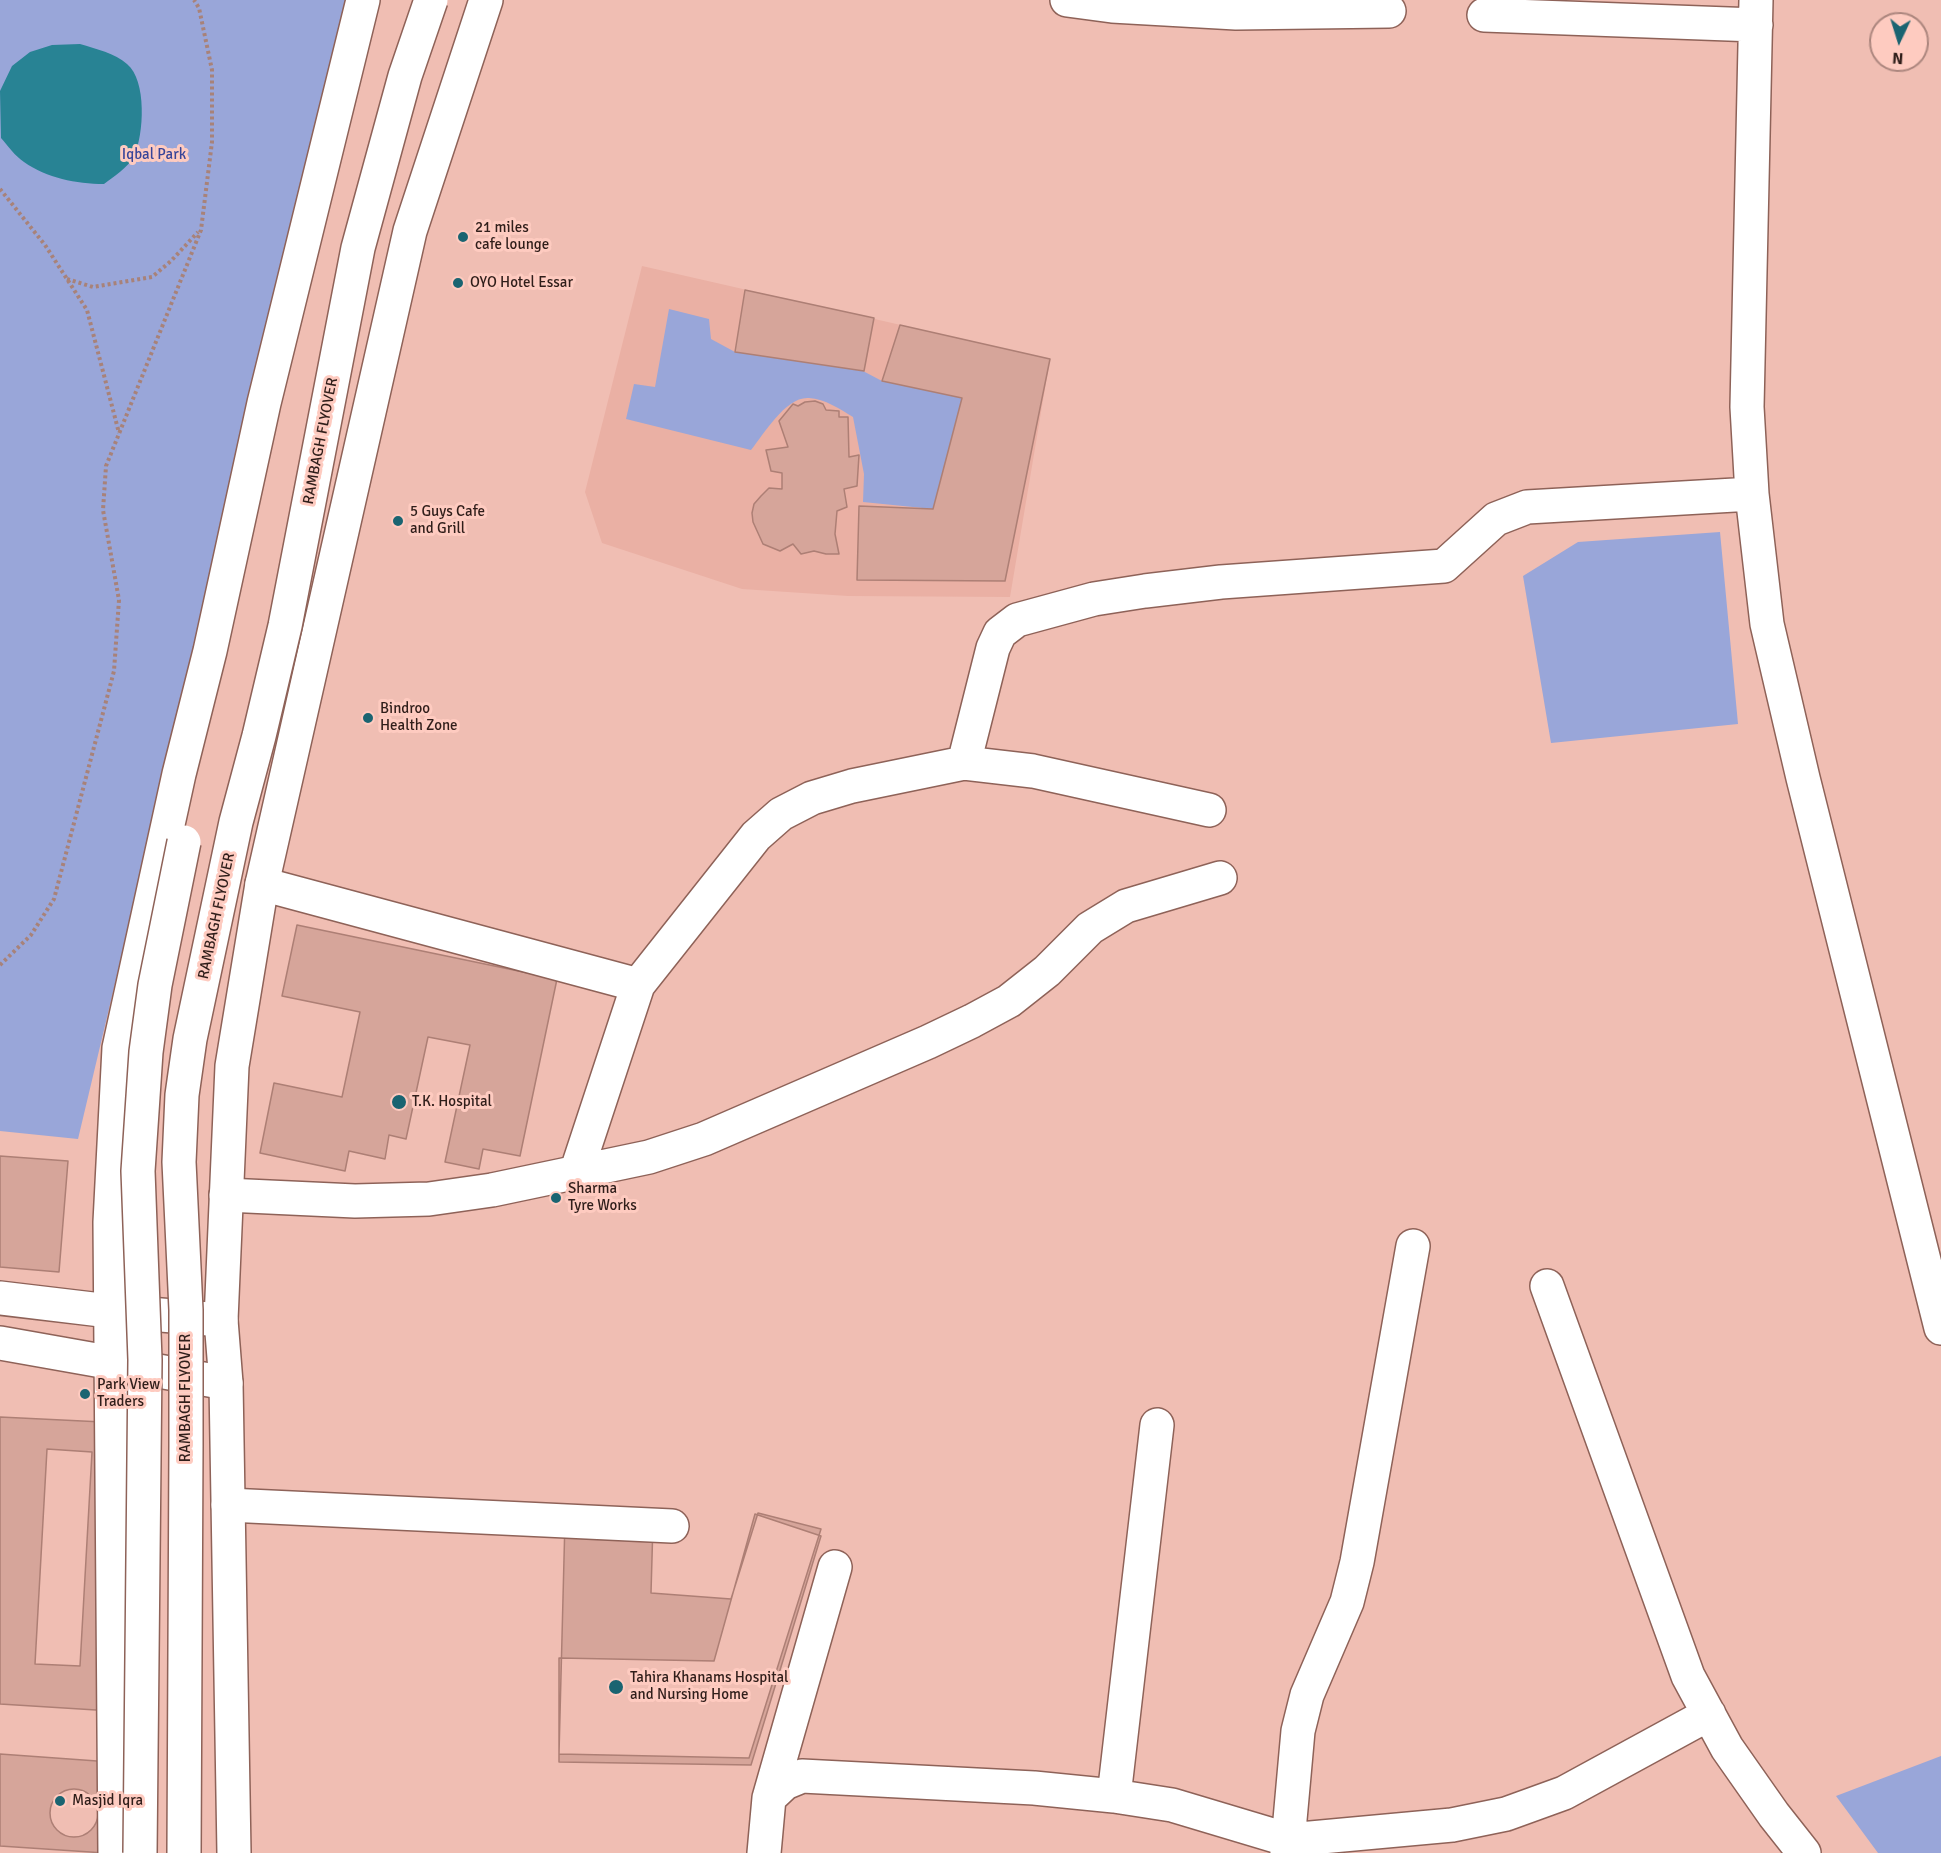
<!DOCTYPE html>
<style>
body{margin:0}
#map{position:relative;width:1941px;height:1853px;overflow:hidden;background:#f0beb3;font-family:Signika,sans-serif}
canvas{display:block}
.north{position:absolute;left:1869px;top:12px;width:60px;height:60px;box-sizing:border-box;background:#fecbc0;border:2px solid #ac867e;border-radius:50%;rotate:184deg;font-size:16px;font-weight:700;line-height:24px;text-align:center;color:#301e1a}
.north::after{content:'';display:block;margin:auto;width:21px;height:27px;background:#1a6471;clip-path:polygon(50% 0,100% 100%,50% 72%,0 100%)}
</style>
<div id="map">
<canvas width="1941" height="1853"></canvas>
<div class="north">N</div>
</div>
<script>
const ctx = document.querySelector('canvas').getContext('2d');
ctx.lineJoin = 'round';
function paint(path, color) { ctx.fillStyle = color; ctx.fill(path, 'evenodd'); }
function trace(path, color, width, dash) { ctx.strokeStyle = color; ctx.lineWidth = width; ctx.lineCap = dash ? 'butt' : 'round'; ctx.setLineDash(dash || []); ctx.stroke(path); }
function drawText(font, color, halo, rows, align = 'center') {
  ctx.font = font + ' Signika,sans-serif'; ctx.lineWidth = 6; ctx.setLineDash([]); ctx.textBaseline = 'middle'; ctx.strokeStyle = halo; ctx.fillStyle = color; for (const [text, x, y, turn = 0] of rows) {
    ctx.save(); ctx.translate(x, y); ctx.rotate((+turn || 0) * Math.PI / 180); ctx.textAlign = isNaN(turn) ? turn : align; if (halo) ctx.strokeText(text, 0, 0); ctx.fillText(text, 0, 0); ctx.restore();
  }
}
paint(new Path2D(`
 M642 266 1050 359 1010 597 848 596 742 589 602 543 585 492Z`), '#eab0a4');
paint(new Path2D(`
 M0 0H349L78 1139 0 1131Z
 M669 309 709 319 711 339 735 352 863 371 882 381 962 398 933 509 863 502 864 474 853 417C840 409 825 399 809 398 786 396 764 434 751 450L626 419 634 384 655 387Z
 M1720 532 1738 724 1551 743 1523 576 1578 542Z
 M1941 1756V1853H1878L1836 1796Z`), '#99a6d9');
paint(new Path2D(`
 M80 44C96 49 115 53 127 64 147 80 144 135 134 156 129 167 113 177 104 184 76 184 47 178 24 162 15 156 8 146 1 138L0 91 12 66 30 52 52 45Z`), '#288394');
const building = new Path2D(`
 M745 290 874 318 864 371 735 352Z
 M900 325 1050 359 1005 581 857 580 859 506 933 509 962 398 882 381Z
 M815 401 823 404 826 410 839 411V417H848L849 457 859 455 857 486 844 489 847 507 837 511 835 534 839 554H826L814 551 801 554 793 544 780 551 763 544 753 522 752 513 754 504 761 496 769 488 782 489V473L771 471 766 450 788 447 779 421 793 404 798 406 805 402Z
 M297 925 557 979 520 1156 483 1149 479 1169 445 1162 470 1045 428 1037 406 1139 389 1135 385 1159 349 1151 345 1171 260 1153 274 1083 342 1097 360 1012 282 996Z
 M0 1156 68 1161 59 1272 0 1267Z
 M0 1417 144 1424 128 1712 0 1704ZM47 1449 92 1452 80 1666 35 1664Z
 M758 1513 821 1529 749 1758 559 1754 565 1520 653 1523 651 1593 731 1599Z
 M755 1514 821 1536 751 1765 559 1762V1658L714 1661Z
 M0 1754 111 1762 105 1853 0 1846Z
 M50 1813a24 24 0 1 1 48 0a24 24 0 1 1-48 0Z`);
paint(building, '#d6a59a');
trace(building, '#ad7f75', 1.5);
const minor = new Path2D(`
 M1067 0 1112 6 1236 13 1389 11
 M1756 0 1747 407 1752 494 1767 624 1803 778 1941 1328
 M1484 15 1756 25
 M964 763 993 648 1000 633 1017 620 1094 599 1145 591 1221 582 1444 566 1496 519 1527 507 1752 494
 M262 884 638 985 756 836 781 814 812 798 852 786 964 763 1033 771 1209 810
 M576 1173 638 985
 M226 1195 355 1201 429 1199 492 1190 649 1157 704 1139 928 1042 972 1021 1009 1001 1047 971 1090 928 1126 906 1220 878
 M1547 1286 1688 1676 1727 1748 1774 1815 1804 1853
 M0 1298 101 1310 221 1320
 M0 1343 226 1383
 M228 1505 672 1526
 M1114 1796 1157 1425
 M769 1798 835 1567
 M764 1853 769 1798 785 1783 802 1776 1034 1788 1114 1796 1172 1805 1289 1840 1452 1825 1506 1814 1564 1793 1709 1714
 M1287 1853 1298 1731 1307 1695 1347 1602 1357 1562 1413 1246`);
const major = new Path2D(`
 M115 1853 110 1222 119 1048 179 774 210 651 264 403 363 0
 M234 1853 226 1383 221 1320 232 1066 262 884 410 231 486 0`);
trace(minor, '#8e6258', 36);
trace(major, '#8e6258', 36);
trace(new Path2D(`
 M0 189 45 245 87 310 119 433
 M67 279 93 287 152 277 171 261 198 232
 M0 965 31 935 54 899 114 671 119 600 103 510 106 466 201 230 212 142V70L199 8 194 0`), '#a88279', 4, [3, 3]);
trace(minor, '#fff', 33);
trace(major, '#fff', 33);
const majorBridge = new Path2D(`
 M140 1853 145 1360 138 1171 146 1052 155 985 184 842
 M184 1853 186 1445V1310L179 1162 182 1095 190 1039 236 822 259 736 285 626 358 248 405 76 431 0`);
trace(majorBridge, '#8e6258', 36, []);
trace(majorBridge, '#fff', 33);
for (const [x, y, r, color] of [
 [463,237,6,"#1a6471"],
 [458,283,6,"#1a6471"],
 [398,521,6,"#1a6471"],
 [368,718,6,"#1a6471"],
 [399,1102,8,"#1a6471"],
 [556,1198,6,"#1a6471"],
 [85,1394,6,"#1a6471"],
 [616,1687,8,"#1a6471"],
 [60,1801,6,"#1a6471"]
]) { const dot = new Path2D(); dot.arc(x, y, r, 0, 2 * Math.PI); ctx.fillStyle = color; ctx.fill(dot); trace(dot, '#fecbc0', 2); }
drawText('15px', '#384599', '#fecbc0', [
 ["Iqbal Park",154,155]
]);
drawText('15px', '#301e1a', '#fecbc0', [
 ["21 miles",475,228],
 ["cafe lounge",475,245],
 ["OYO Hotel Essar",470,283],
 ["5 Guys Cafe",410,512],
 ["and Grill",410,529],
 ["Bindroo",380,709],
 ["Health Zone",380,726],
 ["T.K. Hospital",412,1102],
 ["Sharma",568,1189],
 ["Tyre Works",568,1206],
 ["Park View",97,1385],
 ["Traders",97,1402],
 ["Tahira Khanams Hospital",630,1678],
 ["and Nursing Home",630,1695],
 ["Masjid Iqra",72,1801]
], 'left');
drawText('15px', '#301e1a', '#fecbc0', [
 ["RAMBAGH FLYOVER",321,441,-79],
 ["RAMBAGH FLYOVER",217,916,-78],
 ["RAMBAGH FLYOVER",186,1398,-90]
]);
</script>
